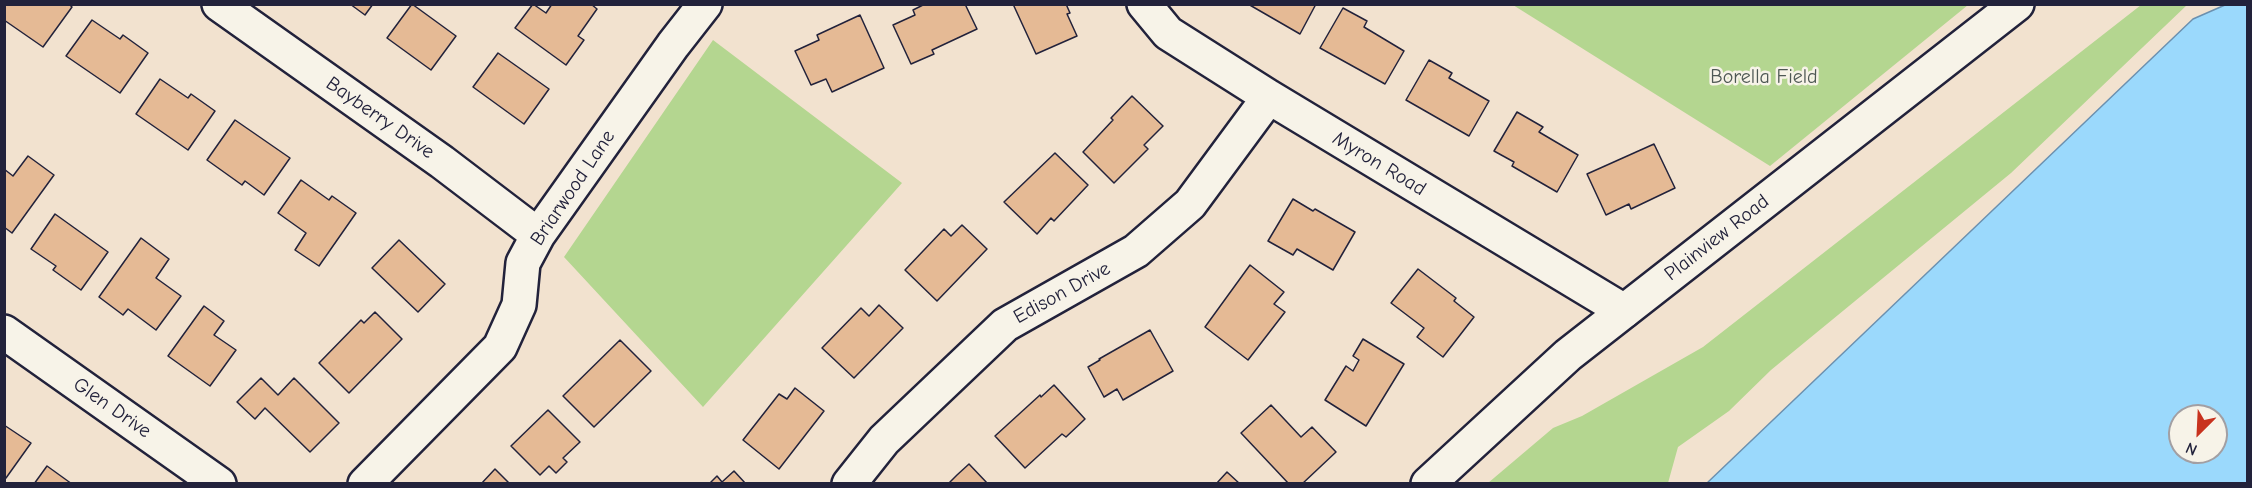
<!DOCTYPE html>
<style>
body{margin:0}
#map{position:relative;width:2252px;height:488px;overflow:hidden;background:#f2e2cf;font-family:"Comic Neue",sans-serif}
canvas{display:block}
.frame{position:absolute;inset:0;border:6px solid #22223b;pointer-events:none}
.north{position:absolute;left:2168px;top:404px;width:60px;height:60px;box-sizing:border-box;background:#f7f3e8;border:2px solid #a29fa3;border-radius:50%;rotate:204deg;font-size:16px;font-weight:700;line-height:24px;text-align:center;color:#22223b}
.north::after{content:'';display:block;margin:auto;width:21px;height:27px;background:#c8321e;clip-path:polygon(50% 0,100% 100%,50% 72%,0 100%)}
</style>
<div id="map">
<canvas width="2252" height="488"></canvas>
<div class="frame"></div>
<div class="north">N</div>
</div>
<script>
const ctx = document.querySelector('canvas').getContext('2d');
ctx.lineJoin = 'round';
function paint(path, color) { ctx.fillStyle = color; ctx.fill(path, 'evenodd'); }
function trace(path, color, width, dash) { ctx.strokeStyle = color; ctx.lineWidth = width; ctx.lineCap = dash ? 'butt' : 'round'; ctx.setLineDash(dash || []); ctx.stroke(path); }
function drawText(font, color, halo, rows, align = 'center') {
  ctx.font = font + ' "Comic Neue",sans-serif'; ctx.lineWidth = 5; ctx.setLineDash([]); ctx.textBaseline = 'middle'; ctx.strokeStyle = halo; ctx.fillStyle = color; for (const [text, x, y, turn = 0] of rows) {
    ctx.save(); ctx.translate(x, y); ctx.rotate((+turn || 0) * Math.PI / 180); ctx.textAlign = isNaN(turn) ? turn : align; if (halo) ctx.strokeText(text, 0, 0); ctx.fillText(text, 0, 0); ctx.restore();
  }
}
paint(new Path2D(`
 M1513 5H1968L1770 166Z
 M2141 5H2187L2011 173 1771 370 1729 411 1678 447 1668 483H1488L1553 428 1582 416 1703 347Z
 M713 40 902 183 703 407 564 257Z`), '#b4d690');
const water = new Path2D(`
 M2225 5H2248L2247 483H1707L2193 19ZM2180 416H2216V452H2180Z`);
paint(water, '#9bd9fc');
trace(water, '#6b90af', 1.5);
const building = new Path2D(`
 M4 4H69L72 7 43 47 4 20Z
 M350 4H373L365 15Z
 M412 4 456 36 431 70 387 38Z
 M533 4 546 13 552 4H591L597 9 578 36 584 40 566 65 515 28Z
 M925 4H965L977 29 932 50 934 54 911 64 893 25 915 15 913 10Z
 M1013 4H1066L1070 13 1067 14 1077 36 1036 54Z
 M1248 4H1316L1300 34Z
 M1343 8 1367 21 1364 27 1404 51 1385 84 1320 48Z
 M860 15 884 68 832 92 826 79 811 85 795 51 819 40 817 35Z
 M92 20 120 39 123 35 148 53 120 93 66 56Z
 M498 53 549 89 524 124 473 87Z
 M1429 60 1452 73 1449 78 1489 101 1469 136 1406 100Z
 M160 79 188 98 191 94 215 111 188 150 136 114Z
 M1132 96 1163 126 1144 145 1148 149 1114 183 1083 152 1113 120 1111 118Z
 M1517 112 1543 127 1539 132 1578 155 1557 192 1512 166 1514 162 1494 151Z
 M235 120 290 158 264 195 245 181 242 185 207 160Z
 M1654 144 1675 188 1631 209 1629 204 1606 215 1587 174Z
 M1055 153 1088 185 1054 221 1051 218 1037 234 1004 202Z
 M28 156 54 175 12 233 4 227V169L13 176Z
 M301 180 329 200 332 196 356 213 319 266 295 250 306 233 278 213Z
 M1293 199 1313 211 1315 209 1355 232 1333 270 1297 249 1293 255 1268 241Z
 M55 214 108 252 81 290 53 270 56 266 31 249Z
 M962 225 987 249 937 301 905 270 944 229 951 236Z
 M141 238 169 259 156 278 181 296 156 330 128 309 123 315 99 297Z
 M399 240 445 284 418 312 372 268Z
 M1250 265 1284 292 1274 304 1285 312 1248 360 1205 327Z
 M1418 269 1456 298 1454 301 1474 317 1443 357 1417 337 1424 328 1391 303Z
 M879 305 903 328 854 378 822 348 861 308 869 316Z
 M204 306 224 321 214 335 236 350 210 386 168 356Z
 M375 312 402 339 349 393 319 363 361 320 364 323Z
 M1150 330 1173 371 1123 400 1117 389 1104 397 1088 367 1100 360 1099 359Z
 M1363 339 1404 364 1366 426 1325 400 1346 366 1353 371 1359 360 1353 356Z
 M620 340 651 371 594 427 563 396Z
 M261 378 278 395 294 378 339 423 310 452 265 408 255 419 237 402Z
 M1054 385 1085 419 1066 437 1062 434 1025 468 995 436 1040 395 1041 397Z
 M795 388 824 411 779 469 743 440 779 394 787 399Z
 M1271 405 1301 437 1312 427 1336 452 1302 484H1289L1241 433Z
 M548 410 580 442 563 458 567 462 556 473 549 466 540 475 511 446Z
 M4 425 31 443 6 478 4 477Z
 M969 464 988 484H948L957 475Z
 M47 466 72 484H34Z
 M495 469 510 484H481Z
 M734 471 746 484H709L717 476 722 482Z
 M1227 472 1240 484H1216Z`);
paint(building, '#e5ba95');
trace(building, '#22223b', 1.5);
const minor = new Path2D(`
 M219 4 442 162 538 235
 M1144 4 1168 33 1269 97 1624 311
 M4 332 219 484
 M365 484 500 347 519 305 523 263 538 235 673 45 705 4
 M849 484 884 440 1005 325 1136 251 1190 204 1269 97`);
const secondary = new Path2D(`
 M1428 484 1568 355 2017 4`);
trace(minor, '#22223b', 38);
trace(secondary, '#22223b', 38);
trace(minor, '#f7f3e8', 33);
trace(secondary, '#f7f3e8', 33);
drawText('20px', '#4e5854', '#f7f3e8', [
 ["Borella Field",1764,77]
]);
drawText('20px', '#22223b', '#f7f3e8', [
 ["Bayberry Drive",380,118,35],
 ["Myron Road",1379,164,31],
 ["Briarwood Lane",573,188,-56],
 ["Plainview Road",1717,238,-38],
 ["Edison Drive",1062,293,-29],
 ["Glen Drive",112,408,35]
]);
</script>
